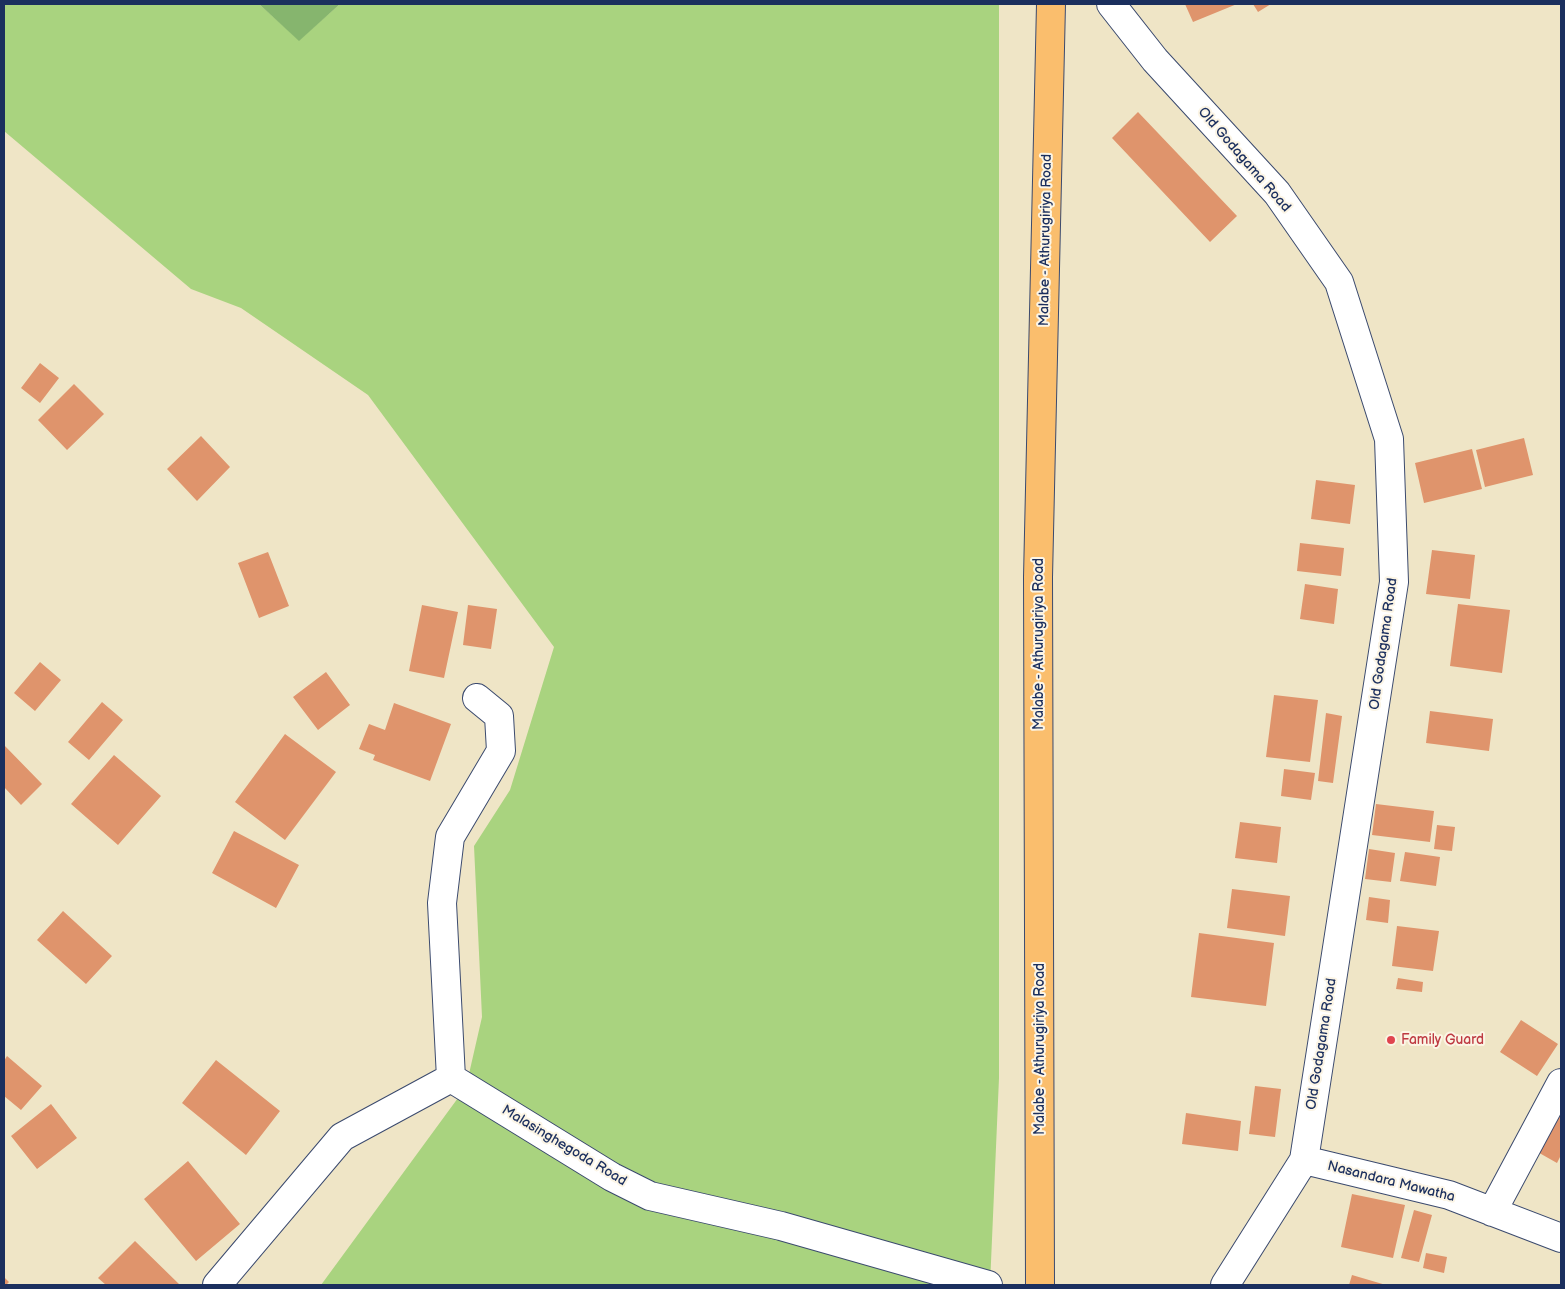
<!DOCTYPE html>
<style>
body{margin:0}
#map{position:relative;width:1565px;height:1289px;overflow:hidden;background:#efe5c6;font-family:"Balsamiq Sans",sans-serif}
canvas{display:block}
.frame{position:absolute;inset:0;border:5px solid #1b2f5e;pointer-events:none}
</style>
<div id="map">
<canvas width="1565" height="1289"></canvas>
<div class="frame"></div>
</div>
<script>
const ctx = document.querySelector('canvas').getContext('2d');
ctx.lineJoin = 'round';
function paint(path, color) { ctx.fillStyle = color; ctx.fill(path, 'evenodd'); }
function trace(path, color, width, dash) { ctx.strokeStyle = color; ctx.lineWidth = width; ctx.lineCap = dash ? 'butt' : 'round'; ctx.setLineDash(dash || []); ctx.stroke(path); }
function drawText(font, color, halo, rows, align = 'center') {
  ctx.font = font + ' "Balsamiq Sans",sans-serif'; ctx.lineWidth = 4; ctx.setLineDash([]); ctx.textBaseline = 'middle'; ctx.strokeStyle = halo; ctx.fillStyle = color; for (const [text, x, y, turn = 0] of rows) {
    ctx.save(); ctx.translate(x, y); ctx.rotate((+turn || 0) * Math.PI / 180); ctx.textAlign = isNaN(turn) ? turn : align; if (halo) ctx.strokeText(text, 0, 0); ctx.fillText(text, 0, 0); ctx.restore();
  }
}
paint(new Path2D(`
 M4 4H259L299 40 340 4H999V1078L990 1285H321L466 1087 482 1017 474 846 510 790 554 647 368 395 241 308 191 289 4 131Z`), '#a9d37f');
paint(new Path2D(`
 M259 4H340L299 41Z`), '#86b56e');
paint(new Path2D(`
 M1185 4H1237L1193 22Z
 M1253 4H1271L1258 12Z
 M1138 112 1237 216 1210 242 1112 138Z
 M40 363 59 378 40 403 21 388Z
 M74 384 104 414 67 450 38 420Z
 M201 436 230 467 197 501 167 469Z
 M1524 438 1533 475 1485 487 1476 450Z
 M1472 449 1482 489 1424 503 1415 463Z
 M1316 480 1355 485 1350 524 1311 519Z
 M1300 543 1344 548 1341 576 1297 571Z
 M1432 550 1475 555 1470 599 1426 594Z
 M268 552 289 606 259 618 238 563Z
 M1305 584 1338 589 1334 624 1300 619Z
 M1458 604 1510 610 1502 673 1450 666Z
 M422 605 458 612 444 678 409 671Z
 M468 605 497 609 491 649 463 645Z
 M40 662 61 680 35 711 14 693Z
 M326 672 350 705 318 730 293 697Z
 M1274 695 1318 700 1310 762 1266 757Z
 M102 702 123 720 89 760 68 742Z
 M394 703 451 724 430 781 373 760 375 755 359 749 369 724 385 730Z
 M1430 711 1493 719 1489 751 1426 743Z
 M1326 713 1342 716 1333 783 1318 781Z
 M285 734 336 772 285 840 235 802Z
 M4 745 42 784 21 805 4 787Z
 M114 755 161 796 118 845 71 804Z
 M1284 769 1315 773 1311 800 1281 796Z
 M1376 804 1434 811 1430 842 1372 835Z
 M1240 822 1281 827 1277 863 1235 858Z
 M1437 825 1455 827 1452 851 1434 849Z
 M234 831 299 865 276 908 212 873Z
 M1369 849 1395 853 1391 882 1365 879Z
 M1405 852 1440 857 1436 886 1400 881Z
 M1232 889 1290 896 1285 936 1227 928Z
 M1369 897 1390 900 1388 923 1366 920Z
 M63 911 112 956 86 984 37 940Z
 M1397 926 1439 931 1433 971 1392 966Z
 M1199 933 1274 943 1266 1006 1191 997Z
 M1398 978 1423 982 1422 992 1396 989Z
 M1521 1020 1558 1044 1537 1076 1500 1052Z
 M7 1056 42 1086 21 1110 4 1096V1061Z
 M216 1060 280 1111 246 1155 182 1103Z
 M1255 1086 1281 1089 1275 1137 1249 1134Z
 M51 1104 77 1138 37 1169 11 1136Z
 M1561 1111V1155L1557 1163 1534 1150Z
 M1186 1113 1241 1121 1238 1151 1182 1144Z
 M188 1161 240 1224 196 1261 144 1199Z
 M1352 1194 1405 1205 1393 1258 1341 1247Z
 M1414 1210 1432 1215 1419 1262 1401 1258Z
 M135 1241 180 1285H106L98 1278Z
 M1426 1253 1447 1257 1444 1273 1423 1268Z
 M1352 1275 1386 1285H1349Z
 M4 1277 9 1282 6 1285H4Z`), '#df946c');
const minor = new Path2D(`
 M1111 4 1155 60 1277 193 1339 282 1389 439 1394 582 1304 1160 1225 1285
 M451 1078 442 903 450 837 501 751 499 716 477 698
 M1304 1160 1449 1195 1561 1238
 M1492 1212 1561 1083
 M217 1285 342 1137 451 1078 612 1177 650 1196 781 1226 988 1285`);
const primary = new Path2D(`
 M1040 1285 1038 577 1051 4`);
trace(minor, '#3b4a6e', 30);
trace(primary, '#3b4a6e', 30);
trace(minor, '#fff', 28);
trace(primary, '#fabe6d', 28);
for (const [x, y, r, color] of [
 [1391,1040,5,"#e0444e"]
]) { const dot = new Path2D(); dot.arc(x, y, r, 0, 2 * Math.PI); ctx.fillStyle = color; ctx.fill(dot); trace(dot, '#fcf5e5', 2); }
drawText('14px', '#1b2f5e', '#fcf5e5', [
 ["Old Godagama Road",1244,160,49],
 ["Malabe - Athurugiriya Road",1046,240,-89],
 ["Malabe - Athurugiriya Road",1039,644,-90],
 ["Old Godagama Road",1384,644,-82],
 ["Old Godagama Road",1322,1044,-81],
 ["Malabe - Athurugiriya Road",1040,1049,-90],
 ["Malasinghegoda Road",564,1146,31],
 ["Nasandara Mawatha",1391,1182,14]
]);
drawText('14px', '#be3a42', '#fcf5e5', [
 ["Family Guard",1401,1040]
], 'left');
</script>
